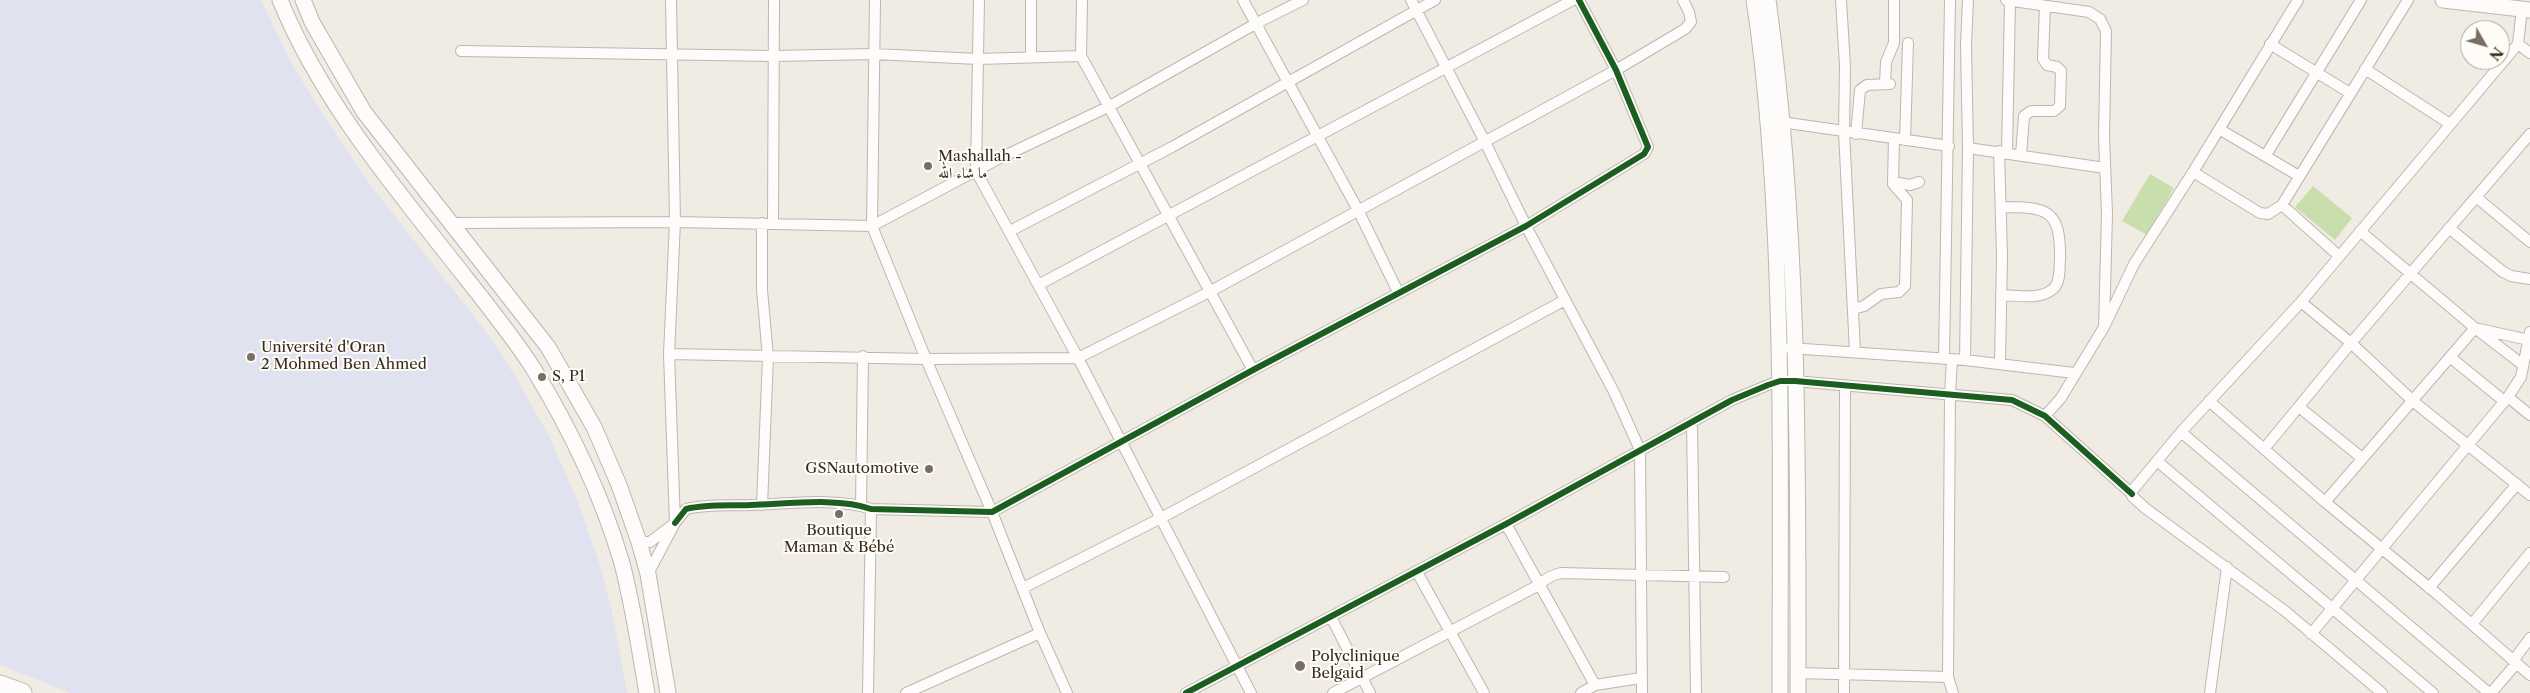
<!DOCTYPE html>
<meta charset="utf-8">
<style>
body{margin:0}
#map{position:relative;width:2530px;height:693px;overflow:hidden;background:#f0ece3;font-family:"Libre Caslon Text",serif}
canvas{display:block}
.north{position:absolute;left:2460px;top:20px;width:50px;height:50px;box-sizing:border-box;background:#fdfcf7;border:1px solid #afa8a0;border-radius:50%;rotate:128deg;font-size:14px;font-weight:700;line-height:20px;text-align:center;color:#3b2a1e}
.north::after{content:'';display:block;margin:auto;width:18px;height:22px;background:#7a6e63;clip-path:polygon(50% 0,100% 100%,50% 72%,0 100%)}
</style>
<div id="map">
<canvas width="2530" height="693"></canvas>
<div class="north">N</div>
</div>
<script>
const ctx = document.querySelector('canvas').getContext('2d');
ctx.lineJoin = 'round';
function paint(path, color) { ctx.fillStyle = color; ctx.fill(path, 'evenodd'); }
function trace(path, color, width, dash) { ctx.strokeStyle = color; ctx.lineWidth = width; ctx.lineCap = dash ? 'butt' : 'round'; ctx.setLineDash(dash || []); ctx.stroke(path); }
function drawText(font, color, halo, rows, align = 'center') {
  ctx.font = font + ' "Libre Caslon Text",Amiri,serif'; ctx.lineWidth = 4; ctx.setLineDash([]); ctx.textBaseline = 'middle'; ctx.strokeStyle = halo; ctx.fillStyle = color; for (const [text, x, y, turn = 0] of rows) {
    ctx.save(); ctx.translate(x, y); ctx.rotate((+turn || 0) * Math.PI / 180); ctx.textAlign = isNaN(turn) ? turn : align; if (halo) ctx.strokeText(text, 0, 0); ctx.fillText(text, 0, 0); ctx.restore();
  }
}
paint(new Path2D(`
 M0 0H261L292 64 322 113 368 182 491 338 515 376 550 438 577 500 597 556 612 610 627 693H71L0 665Z`), '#e0e2ef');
paint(new Path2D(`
 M2150 174 2174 188 2147 235 2122 221Z
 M2313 186 2352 218 2335 240 2295 207Z`), '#c8dfad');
const street = new Path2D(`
 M671 0 675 222 669 354 675 523
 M875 0 872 226 926 359 992 512 1040 633 1067 693
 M979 0 976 171 1078 358 1251 693
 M1031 0V57
 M1082 0 1081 56 1253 370
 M1243 0 1358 210 1398 292
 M1411 0 1484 140 1526 226 1614 392 1640 450 1642 693
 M1841 0 1845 66 1844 132 1855 352
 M2006 0 2089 12 2100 19 2106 31 2104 136 2107 214 2104 327
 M2298 0 2193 172 2260 213 2268 214 2282 205 2408 0
 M2270 44 2350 93
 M2518 44 2530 53
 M461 51 772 56 874 54 978 59 1081 56
 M2365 69 2450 124
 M1885 84 1886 62 1894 43V0
 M1781 122 1949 146
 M2219 129 2299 176
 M1856 134 1860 90 1867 85 1890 84
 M1905 140 1908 43
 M1968 148 2105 168
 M1999 151 2002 255 2000 364
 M2007 152 2010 1
 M2021 155 2024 116 2031 111H2054L2060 106 2061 71 2057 67 2047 65 2043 59 2045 6
 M2266 155 2361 0
 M1893 182 1910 185 1919 182
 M2476 197 2530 242
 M2282 205 2339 256
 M2001 207C2046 207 2061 208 2060 259 2059 268 2061 281 2054 288 2041 301 2017 295 2001 295
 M452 223 675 222 872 226 1000 158 1108 107 1257 23 1303 0
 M773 223 774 0
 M2449 228 2503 272 2511 276 2530 279
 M1010 231 1172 147 1435 0
 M1038 285 1573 0
 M2301 302 2351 343 2414 402 2530 495
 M1853 309 1864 306 1881 294 1899 292 1905 286 1907 200 1893 184 1894 138
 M2475 328 2523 365
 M2479 329 2529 340
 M1789 348 1965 360 2074 373
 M669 354 926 359 1078 358 1211 291 1616 70 1685 29 1691 22 1689 12 1683 0
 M2450 357 2504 401
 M1944 359 1950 0
 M1965 360 1968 148 1966 45 1968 0
 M2508 397 2530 415
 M2209 401 2325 502 2437 594 2530 675
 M2299 407 2362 458
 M2045 416 2061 398 2104 327 2134 264 2193 172
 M1692 423 1696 693
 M2181 432 2489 693
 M2264 449 2351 343 2530 134
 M2157 461 2433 693
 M2325 502 2475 328 2360 231
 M762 505 768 357 762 290V223
 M861 505 863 356
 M675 523 686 509C708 504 729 506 751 505 786 504 839 497 871 509L992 512 1253 370 1526 226 1644 154 1648 147 1616 70 1579 0
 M1506 524 1595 685
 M639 542H650L675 523 648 574
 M1417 572 1484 693
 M1023 588 1161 518 1565 300
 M2429 588 2517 484
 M1331 617 1370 693
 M2472 624 2530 553
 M2311 634 2508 397 2521 377 2530 332
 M2513 661 2530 638
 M1798 673 1948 677 1950 395 1952 359
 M1948 677 1953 693
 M868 693 871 509
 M906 693 1040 633
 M1186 693 1506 524 1732 400 1768 385 1780 381H1795L2012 400 2045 416 2132 494
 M1333 693 1539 585C1546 578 1552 575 1561 573L1724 577
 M1581 693 1595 685 1641 678
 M1844 693 1845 386
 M2210 693 2227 567
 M2382 693 2285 611 2145 508 2132 496V491L2181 432 2301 302 2518 44 2522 9
 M2491 693 2516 664`);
const secondary = new Path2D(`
 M280 0C322 103 398 191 466 278 489 307 513 337 533 368 569 427 601 493 621 560 633 603 639 649 647 693
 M303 0 312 22 364 112 548 347 594 427 619 485 639 542 648 574 668 693
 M1754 0C1764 64 1769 127 1773 191 1783 358 1780 526 1780 693
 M1768 0C1800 229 1798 462 1798 693
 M2443 0 2530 10`);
const highway = new Path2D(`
 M0 685 22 693`);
trace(street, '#bbb7b0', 12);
trace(secondary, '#bbb7b0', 17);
trace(highway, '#bbb7b0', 21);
trace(street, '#fdfcfb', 10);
trace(secondary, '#fdfcfb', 15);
trace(highway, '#fdfcfb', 19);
trace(new Path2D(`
 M675 523 686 509C708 504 729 506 751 505 786 504 839 497 871 509L992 512 1253 370 1526 226 1644 154 1648 147 1616 70 1579 0
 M1186 693 1506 524 1732 400 1768 385 1780 381H1795L2012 400 2045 416 2132 494`), '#1b5e20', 6);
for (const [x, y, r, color] of [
 [928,166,5,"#7a6e63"],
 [251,357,5,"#7a6e63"],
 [542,377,5,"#7a6e63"],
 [929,469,5,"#7a6e63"],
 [839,514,5,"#7a6e63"],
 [1300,666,6,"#7a6e63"]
]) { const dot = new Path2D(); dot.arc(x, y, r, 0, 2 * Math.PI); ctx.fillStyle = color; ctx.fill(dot); trace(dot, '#fdfcf7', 2); }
drawText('15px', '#3b2a1e', '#fdfcf7', [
 ["Mashallah -",938,157],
 ["ما شاء الله",938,174],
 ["Université d'Oran",261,348],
 ["2 Mohmed Ben Ahmed",261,365],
 ["S, P1",552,377],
 ["GSNautomotive",919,469,"right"],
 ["Boutique",839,531,"center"],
 ["Maman & Bébé",839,548,"center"],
 ["Polyclinique",1311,657],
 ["Belgaid",1311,674]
], 'left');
</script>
